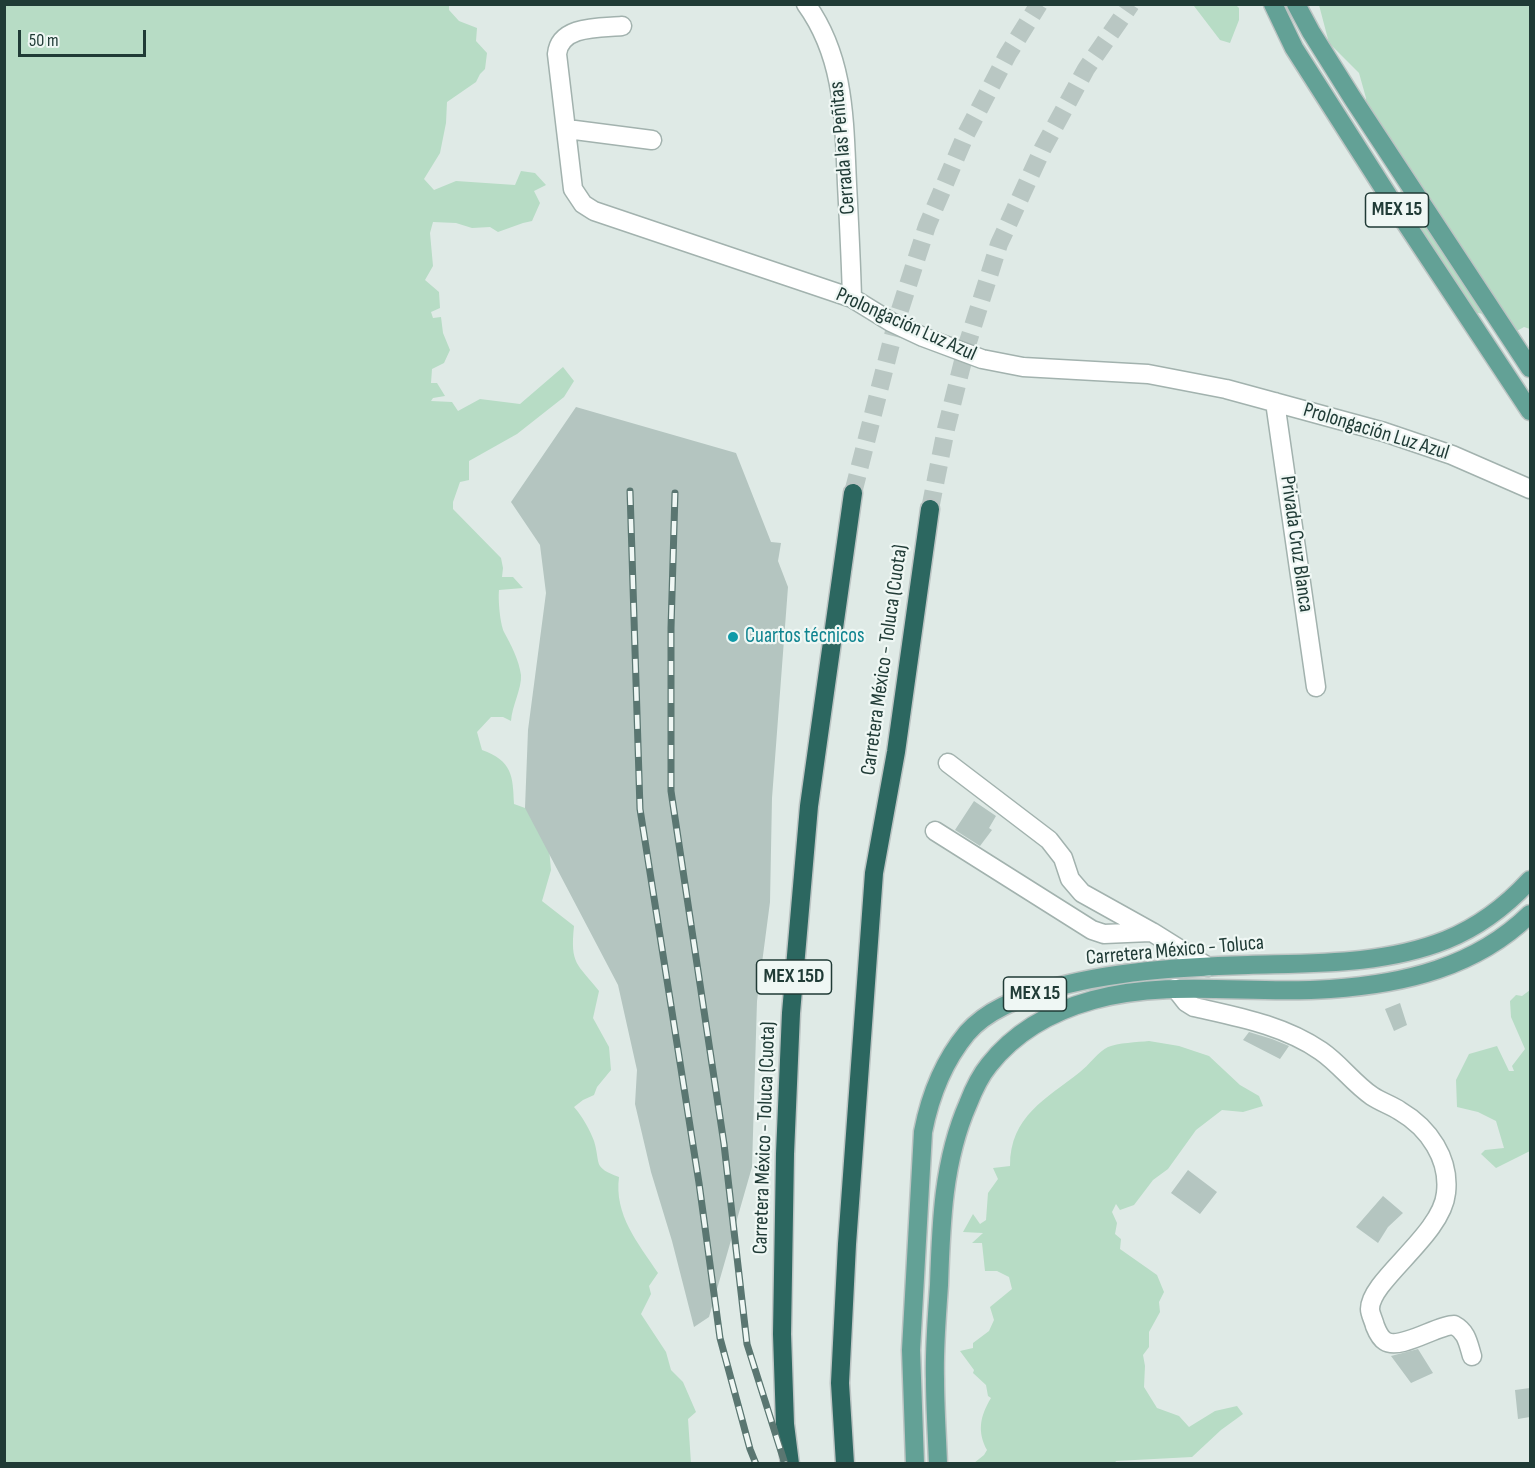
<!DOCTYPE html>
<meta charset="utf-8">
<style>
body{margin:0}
#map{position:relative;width:1535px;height:1468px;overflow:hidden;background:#dfeae6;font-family:"Sofia Sans Condensed",sans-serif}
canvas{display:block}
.frame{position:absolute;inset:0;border:6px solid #203b36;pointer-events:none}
.scale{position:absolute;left:18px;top:30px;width:128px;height:27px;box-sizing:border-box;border:3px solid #203b36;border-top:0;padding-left:8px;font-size:18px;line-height:21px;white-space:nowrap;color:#203b36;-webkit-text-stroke:4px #eff7f4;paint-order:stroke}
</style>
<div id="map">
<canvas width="1535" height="1468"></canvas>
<div class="frame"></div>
<div class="scale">50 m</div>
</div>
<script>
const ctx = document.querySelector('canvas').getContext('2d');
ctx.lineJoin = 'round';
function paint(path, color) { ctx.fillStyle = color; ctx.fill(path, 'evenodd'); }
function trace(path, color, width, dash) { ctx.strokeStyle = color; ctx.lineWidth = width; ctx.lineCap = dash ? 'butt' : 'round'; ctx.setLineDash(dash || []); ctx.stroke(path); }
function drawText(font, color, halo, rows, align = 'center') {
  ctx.font = font + ' "Sofia Sans Condensed",sans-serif'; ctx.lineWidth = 4.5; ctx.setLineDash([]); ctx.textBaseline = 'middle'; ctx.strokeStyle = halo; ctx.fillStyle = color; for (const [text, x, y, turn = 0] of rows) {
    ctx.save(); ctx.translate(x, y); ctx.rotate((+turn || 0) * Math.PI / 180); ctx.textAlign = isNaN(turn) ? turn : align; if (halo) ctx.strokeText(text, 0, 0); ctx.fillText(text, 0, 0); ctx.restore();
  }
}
paint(new Path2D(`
 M5 5H449V10L459 21 477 28 476 41 487 53 485 69 480 74 476 82 447 102 446 123 440 153 424 179 434 190 456 181 515 185 521 171 535 173 546 185 534 191 540 203 532 221 523 223 498 232 490 227 472 228 456 223 433 222 430 233 433 266 425 280 439 292 440 308 431 312 433 318 441 317 443 333 450 350 444 363 432 369 431 383H437L445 396 433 398 431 401 452 402 458 411 480 399 520 404 563 367 574 381 564 397 517 434 469 461V480L460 482 453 502V509L501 558 503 568 502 577H513L523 588 499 590C498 600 500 623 504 632 511 645 519 660 521 675 522 688 512 706 511 721L503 717H491L477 732 482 750C512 761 513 775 514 804L536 812 547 826 551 870 542 901 574 926C570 965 577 963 599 991L593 1018 609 1047 611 1070 597 1087 594 1095 583 1100 574 1107C582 1116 590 1130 594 1141 601 1164 592 1167 619 1177 614 1215 638 1243 658 1273L649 1286 651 1294 641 1314 666 1352 671 1370 683 1382 696 1412 688 1419 691 1463 5 1464Z
 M1189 5H1236L1239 8V20L1230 43 1220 40 1194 6Z
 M1319 5H1530V329L1524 327 1515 332 1494 316 1462 310 1428 246 1416 216 1400 193 1402 184 1383 163 1387 154 1367 126 1366 98 1359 73 1329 43Z
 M1530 990V1151L1496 1168 1481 1154 1485 1150 1504 1148 1496 1121 1478 1112 1457 1107 1456 1080 1469 1054 1497 1046 1509 1071H1514L1512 1066 1525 1049 1511 1017 1510 1001 1516 995 1522 996Z
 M1149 1041 1179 1046 1209 1056 1240 1085 1259 1096 1263 1106 1243 1112 1222 1110 1196 1130 1168 1169 1153 1180 1134 1205 1120 1210 1116 1204 1112 1212 1117 1223 1115 1234 1121 1239 1120 1249 1157 1275 1164 1292 1159 1302 1160 1312 1149 1332V1347L1143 1355 1145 1366 1144 1387 1157 1408 1179 1416 1189 1427 1215 1411 1237 1406 1243 1414 1221 1430 1192 1457 1116 1461 1114 1464 974 1463 984 1455 987 1450C977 1432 980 1416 991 1398L988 1396 986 1385 973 1373 974 1370 960 1351 973 1348V1343L989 1331 994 1320 990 1307 1012 1289 1009 1277 997 1271H985L982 1243H972L983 1233 963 1232 973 1214 980 1224 986 1220 988 1193 998 1179 993 1168 1010 1166C1010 1116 1046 1099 1080 1072 1088 1066 1099 1051 1108 1047 1117 1043 1138 1042 1149 1041Z`), '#b7dcc5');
paint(new Path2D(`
 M576 407 736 453 771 542 781 543 778 561 788 587 772 798 770 902 757 1001 752 1167 709 1317 694 1327 672 1241 651 1172 635 1104 637 1070 618 985 525 808 528 730 546 593 540 545 511 502Z
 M974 801 996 816 989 828 992 830 980 846 955 830Z
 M1400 1003 1407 1025 1394 1031 1385 1009Z
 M1249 1032 1272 1039 1289 1046 1280 1059 1243 1040Z
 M1188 1170 1217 1192 1200 1214 1171 1193Z
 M1383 1196 1403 1213 1388 1227 1378 1243 1356 1227Z
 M1418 1349 1433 1373 1411 1383 1391 1356Z
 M1530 1388V1417L1518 1419 1515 1390Z`), '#b4c5c0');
trace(new Path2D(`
 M853 493 898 316 927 226 966 134 1008 54 1039 4
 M930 509 946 429 967 345 999 244 1043 148 1086 69 1131 4`), '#b9c7c3', 18, [18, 9]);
const minor = new Path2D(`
 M806 4C845 58 844 120 847 184 849 222 851 260 852 298
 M622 26C600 28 560 25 557 54L573 189 583 204 594 211 852 298 891 322 923 337 982 359 1023 367 1148 374 1226 389 1384 432 1452 455 1530 489
 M567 129 652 140
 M1275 402 1316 687
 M948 763 1049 840 1063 858 1070 879 1082 893 1152 932 1208 967
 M935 831 1092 930 1104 934 1150 932
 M1175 988 1186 1002 1194 1007C1238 1017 1283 1025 1321 1051 1340 1064 1353 1083 1372 1096 1381 1102 1391 1105 1400 1111 1429 1128 1450 1159 1446 1193 1442 1235 1370 1280 1370 1309 1370 1314 1374 1321 1375 1326 1377 1331 1380 1338 1385 1341 1400 1351 1437 1325 1454 1325 1467 1332 1468 1343 1472 1356`);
const major = new Path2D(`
 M1273 4 1294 48 1405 222 1530 411
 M1296 4 1311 32 1353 99 1530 368
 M915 1464 911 1350 923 1132C930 1096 943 1062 967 1033 987 1010 1017 999 1046 990 1110 971 1181 967 1248 965 1314 963 1383 965 1446 940 1478 927 1507 905 1530 880
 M938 1464C937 1435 935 1407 935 1379 934 1348 937 1316 939 1285 941 1223 943 1161 968 1104 973 1091 980 1076 989 1065 1015 1032 1053 1011 1093 1000 1170 979 1251 995 1330 989 1404 984 1476 967 1530 914`);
const highway = new Path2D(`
 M790 1464 785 1424 782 1334 785 1154 791 1013 809 806 853 493
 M845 1464 840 1383 847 1244 874 873 896 752 930 509`);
trace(minor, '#a2b2ae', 21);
trace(major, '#bcc4c3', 21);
trace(highway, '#bcc4c3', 21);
trace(minor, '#fff', 18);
trace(major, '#63a196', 18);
trace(highway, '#2c6760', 18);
const rail = new Path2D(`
 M630 491 640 809 699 1183 720 1338 750 1449 756 1464
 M675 493 671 628V791L724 1144 747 1344 785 1464`);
trace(rail, '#5a7671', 7);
trace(rail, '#eff7f4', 4.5, [14]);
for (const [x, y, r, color] of [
 [733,637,6,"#0f9aa8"]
]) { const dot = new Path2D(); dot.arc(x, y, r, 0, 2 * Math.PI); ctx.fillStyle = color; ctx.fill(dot); trace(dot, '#eff7f4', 2); }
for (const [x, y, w] of [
 [1397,210,63],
 [794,977,75],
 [1035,994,63]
]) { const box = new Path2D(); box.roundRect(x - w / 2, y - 17, w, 34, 4.5); ctx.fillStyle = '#eff7f4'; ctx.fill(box); trace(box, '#203b36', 1.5); }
drawText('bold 20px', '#203b36', null, [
 ["MEX 15",1397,210],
 ["MEX 15D",794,977],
 ["MEX 15",1035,994]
]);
drawText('21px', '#203b36', '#eff7f4', [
 ["Cerrada las Peñitas",843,148,-95],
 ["Prolongación Luz Azul",906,325,24],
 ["Prolongación Luz Azul",1376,432,17],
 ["Privada Cruz Blanca",1296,544,82],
 ["Carretera México - Toluca (Cuota)",885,660,-82],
 ["Carretera México - Toluca",1175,951,-5],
 ["Carretera México - Toluca (Cuota)",765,1138,-88]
]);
drawText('21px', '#0d838f', '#eff7f4', [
 ["Cuartos técnicos",745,637]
], 'left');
</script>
